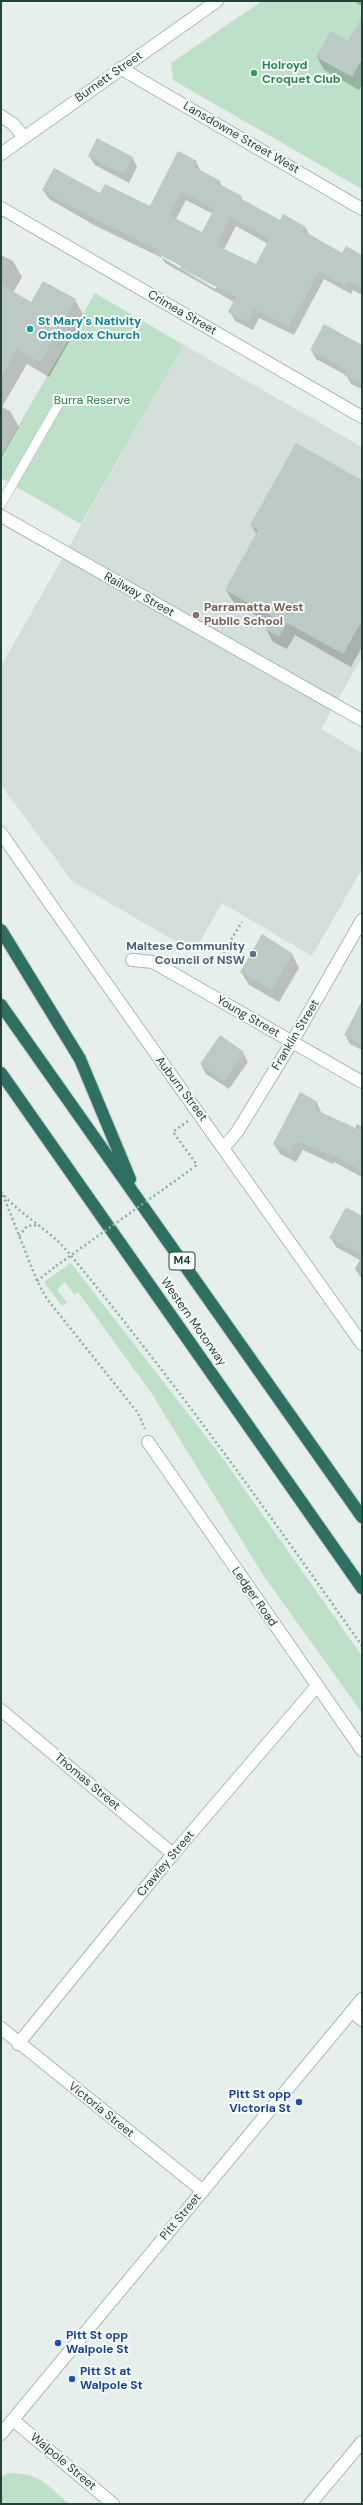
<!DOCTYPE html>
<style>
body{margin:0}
#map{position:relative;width:363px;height:2505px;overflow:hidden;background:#e6efeb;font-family:"DM Sans",sans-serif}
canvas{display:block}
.frame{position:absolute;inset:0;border:2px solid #24423a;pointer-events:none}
</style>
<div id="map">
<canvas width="363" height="2505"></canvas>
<div class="frame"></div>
</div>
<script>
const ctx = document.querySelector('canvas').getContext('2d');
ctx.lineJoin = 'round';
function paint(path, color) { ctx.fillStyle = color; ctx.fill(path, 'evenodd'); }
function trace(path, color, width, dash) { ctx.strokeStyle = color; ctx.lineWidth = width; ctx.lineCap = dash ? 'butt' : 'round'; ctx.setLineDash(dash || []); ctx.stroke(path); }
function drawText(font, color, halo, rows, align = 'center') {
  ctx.font = font + ' "DM Sans",sans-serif'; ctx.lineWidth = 4; ctx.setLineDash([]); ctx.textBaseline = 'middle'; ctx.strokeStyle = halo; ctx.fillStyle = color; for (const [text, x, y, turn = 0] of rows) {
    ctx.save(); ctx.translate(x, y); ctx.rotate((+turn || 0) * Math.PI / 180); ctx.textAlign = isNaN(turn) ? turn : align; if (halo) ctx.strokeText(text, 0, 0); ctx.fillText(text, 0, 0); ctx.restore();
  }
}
paint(new Path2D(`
 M184 345 362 447V657L321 729 362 753V869L312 956 222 903 194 952 72 881 1 785V666Z`), '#d4dfda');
paint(new Path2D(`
 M262 1H362V189L173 80 171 63Z
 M95 293 184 345 81 524 1 478V456Z
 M71 1263 221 1456 362 1656V1713L263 1575 152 1394 78 1292 75 1295 65 1282 57 1290 67 1302 62 1306 44 1282Z
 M8 2473C40 2473 46 2484 69 2504H1V2477Z`), '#bfe0c8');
paint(new Path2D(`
 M353 1H362V6Z
 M362 19V85L359 90 324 70 317 57 349 42Z
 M89 156 132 157 137 167 129 183 95 165Z
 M196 162 201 172 220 182 223 188 241 197 243 201 280 221 305 227 310 236 343 254 362 256V295L353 290 351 294 324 279 294 335 259 318 253 330 235 321 230 312 234 302 165 263 162 258 94 225 49 199 43 190 100 194 150 207ZM186 200 213 214 202 233 176 219ZM236 226 268 244 256 266 224 249ZM161 254 217 287 215 289 161 257Z
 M1 255 13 261 22 277 4 309 1 308Z
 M75 300 84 316 49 377 27 364 2 407 10 411 19 427 1 458V321L32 303Z
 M362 342V389L351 384 346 375 316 359 311 350 360 345Z
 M362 481V647L351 667 295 635 287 649 273 642 266 629 269 623 234 603 226 590 257 535 251 525Z
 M292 954 299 968 279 1002 249 985 241 972Z
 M362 1001V1050L350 1044 345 1035Z
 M243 1053 248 1062 229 1089 206 1074 201 1064Z
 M317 1103 322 1114 355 1129 357 1124 362 1127V1177L334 1162 333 1164 303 1150 296 1162 280 1154 274 1144Z
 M362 1217V1279L355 1269 360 1260 336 1247 331 1238Z`), '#0003');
paint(new Path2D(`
 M362 17V59L352 77 316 57 330 31 348 41Z
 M97 138 133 157 123 174 88 156Z
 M178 151 197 161 194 167 221 181 219 184 242 196 240 198 280 220 283 214 306 227 304 231 342 253 346 246 362 255V289L348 281 345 286 319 271 289 327 254 309 248 322 228 312 236 297 180 268 181 266 158 254 160 251 88 216 42 190 54 168 100 193 105 184 150 206ZM181 191 214 209 202 232 169 215ZM230 217 269 239 256 264 217 246Z
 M43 281 76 299 40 362 17 349 1 377V284L31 302Z
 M324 324 362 345V384L344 375 347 370 310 350Z
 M296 443 362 480V621L343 654 287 623 279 637 265 629 272 616 225 590 258 530 250 525Z
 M262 934 293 954 272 990 240 972Z
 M362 1001V1045L344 1035Z
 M220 1035 244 1052 224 1081 200 1064Z
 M300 1092 318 1102 314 1109 362 1131V1171L328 1152V1154L297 1141 290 1153 273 1144Z
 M346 1207 362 1216V1255L329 1238Z`), '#bbcac4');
const lane = new Path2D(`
 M1 504 62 398`);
const street = new Path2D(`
 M120 68 362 209
 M1 116 13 124 24 137
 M1 208 362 417
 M1 516 362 720
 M1 833C120 1005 242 1174 362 1344
 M132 960 153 962 362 1082
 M224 1147 237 1132 292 1042 362 920
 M148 1442 362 1750
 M1 1710 173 1854
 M352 2011 362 2020
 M1 2028 203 2191
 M18 2044 173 1854 317 1686
 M310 2504 362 2442`);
const secondary = new Path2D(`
 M1 154 217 1
 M13 2420 113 2504
 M1 2434 362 1999`);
const highway = new Path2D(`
 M1 930 80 1059 130 1179
 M1 1005 362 1517
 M1 1073 362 1588`);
trace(lane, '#a8b8b2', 10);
trace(street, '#a8b8b2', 14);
trace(secondary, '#a4bbb3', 14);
trace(highway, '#c2cac8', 14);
trace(new Path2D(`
 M218 961 242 922
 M188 1121 173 1132 197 1165 193 1168
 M1 1192C20 1215 49 1229 68 1252 173 1379 268 1512 362 1646
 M3 1195 37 1281 47 1299 138 1413 145 1429
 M19 1236 27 1226 38 1225
 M37 1281 56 1266`), '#86b3a5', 2.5, [2, 3]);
trace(lane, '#fff', 9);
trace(street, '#fff', 12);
trace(secondary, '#fff', 12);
trace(highway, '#2f6f62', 12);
trace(new Path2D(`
 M56 1266 193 1168`), '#86b3a5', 2.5, [2, 3]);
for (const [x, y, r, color] of [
 [254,73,4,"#2e9e5b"],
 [30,329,4,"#0f9aa8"],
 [196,615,4,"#8d6e63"],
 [253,954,4,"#5c6f8a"],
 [299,2102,4,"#1a4fb4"],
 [58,2343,4,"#1a4fb4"],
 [72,2379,4,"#1a4fb4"]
]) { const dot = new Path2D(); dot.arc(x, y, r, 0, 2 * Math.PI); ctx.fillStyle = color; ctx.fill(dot); trace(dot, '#f7fbf9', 1.5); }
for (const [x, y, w] of [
 [182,1261,26]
]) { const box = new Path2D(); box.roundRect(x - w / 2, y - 9, w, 18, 3); ctx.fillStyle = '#f7fbf9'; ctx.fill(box); trace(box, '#24423a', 1); }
drawText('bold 11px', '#24423a', null, [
 ["M4",182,1261]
]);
drawText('bold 12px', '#27864d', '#f7fbf9', [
 ["Holroyd",262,66],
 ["Croquet Club",262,80]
], 'left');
drawText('12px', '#24423a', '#f7fbf9', [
 ["Burnett Street",109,77,-35],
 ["Lansdowne Street West",241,138,30],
 ["Crimea Street",182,313,30],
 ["Railway Street",139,595,29],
 ["Young Street",248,1017,30],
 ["Franklin Street",296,1035,-59],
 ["Auburn Street",181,1089,53],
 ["Western Motorway",193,1322,55],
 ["Ledger Road",254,1597,55],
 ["Thomas Street",87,1782,40],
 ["Crawley Street",166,1864,-50],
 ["Victoria Street",101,2110,39],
 ["Pitt Street",181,2217,-50],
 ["Walpole Street",63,2462,40]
]);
drawText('bold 12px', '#0d838f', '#f7fbf9', [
 ["St Mary's Nativity",38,322],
 ["Orthodox Church",38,336]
], 'left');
drawText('12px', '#2d7a4b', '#f7fbf9', [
 ["Burra Reserve",92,401]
]);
drawText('bold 12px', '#785e54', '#f7fbf9', [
 ["Parramatta West",204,608],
 ["Public School",204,622]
], 'left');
drawText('bold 12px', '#4e5e75', '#f7fbf9', [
 ["Maltese Community",245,947],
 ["Council of NSW",245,961]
], 'right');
drawText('bold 12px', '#164399', '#f7fbf9', [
 ["Pitt St opp",291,2095,"right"],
 ["Victoria St",291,2109,"right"],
 ["Pitt St opp",66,2336],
 ["Walpole St",66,2350],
 ["Pitt St at",80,2372],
 ["Walpole St",80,2386]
], 'left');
</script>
